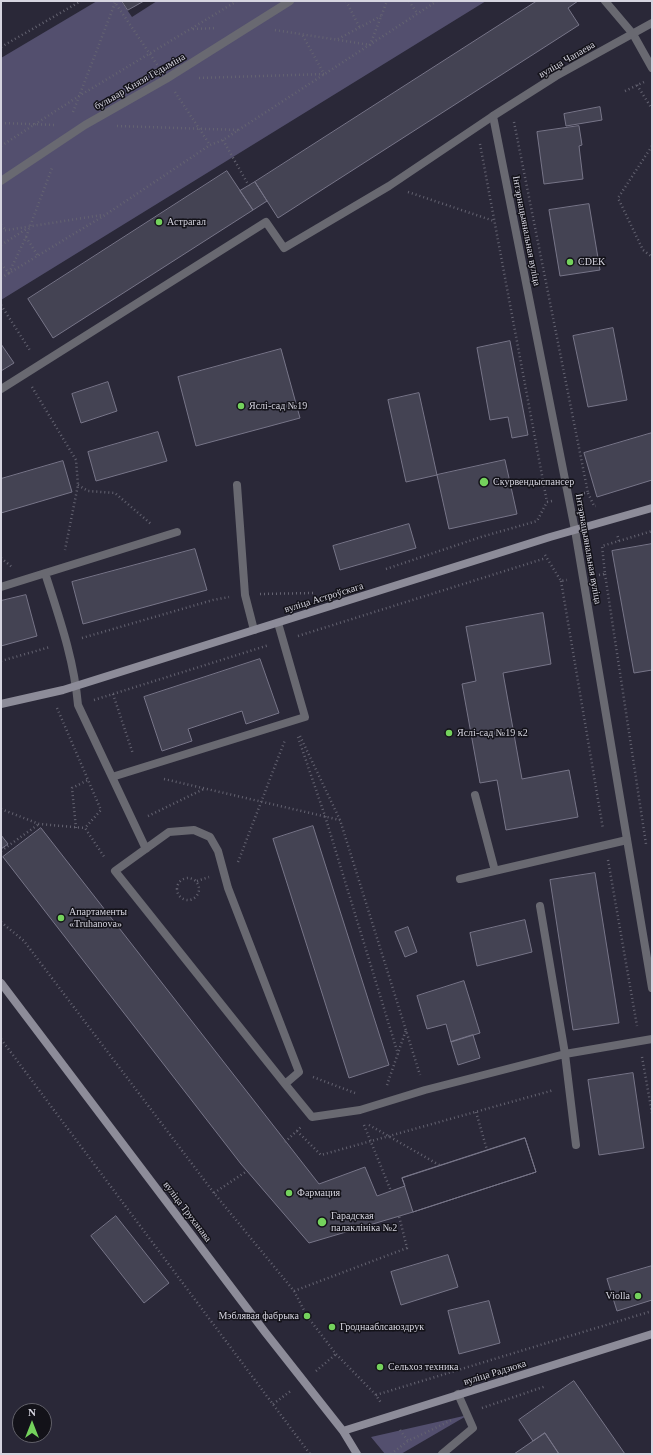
<!DOCTYPE html>
<meta charset="utf-8">
<style>
body{margin:0}
#map{position:relative;width:653px;height:1455px;overflow:hidden;background:#2a2838;font-family:"Times New Roman",serif}
canvas{display:block}
.frame{position:absolute;inset:0;border:2px solid #d6d5e0;pointer-events:none}
.north{position:absolute;left:12px;top:1403px;width:40px;height:40px;box-sizing:border-box;background:#131219;border:1px solid #616069;border-radius:50%;rotate:0deg;font-size:11px;font-weight:700;line-height:16px;text-align:center;color:#d6d5e0}
.north::after{content:'';display:block;margin:auto;width:14px;height:18px;background:#74d25c;clip-path:polygon(50% 0,100% 100%,50% 72%,0 100%)}
</style>
<div id="map">
<canvas width="653" height="1455"></canvas>
<div class="frame"></div>
<div class="north">N</div>
</div>
<script>
const ctx = document.querySelector('canvas').getContext('2d');
ctx.lineJoin = 'round';
function paint(path, color) { ctx.fillStyle = color; ctx.fill(path, 'evenodd'); }
function trace(path, color, width, dash) { ctx.strokeStyle = color; ctx.lineWidth = width; ctx.lineCap = dash ? 'butt' : 'round'; ctx.setLineDash(dash || []); ctx.stroke(path); }
function drawText(font, color, halo, rows, align = 'center') {
  ctx.font = font + ' "Times New Roman",serif'; ctx.lineWidth = 3; ctx.setLineDash([]); ctx.textBaseline = 'middle'; ctx.strokeStyle = halo; ctx.fillStyle = color; for (const [text, x, y, turn = 0] of rows) {
    ctx.save(); ctx.translate(x, y); ctx.rotate((+turn || 0) * Math.PI / 180); ctx.textAlign = isNaN(turn) ? turn : align; if (halo) ctx.strokeText(text, 0, 0); ctx.fillText(text, 0, 0); ctx.restore();
  }
}
paint(new Path2D(`
 M97 1H121L132 17 157 1H486L1 300V58Z
 M468 1415 401 1454H385L371 1437Z`), '#534f6e');
const building = new Path2D(`
 M122 1H144L128 10Z
 M537 1H578L568 8 579 25 278 218 255 182Z
 M600 107 602 120 566 126 564 114Z
 M579 126 582 145 579 146 583 179 544 184 537 132Z
 M227 171 253 210 53 338 28 299Z
 M255 182 267 201 253 210 240 191Z
 M589 204 600 270 560 276 549 210Z
 M613 328 627 400 588 407 573 336Z
 M510 341 528 435 512 438 508 417 490 420 477 348Z
 M1 344 14 363 1 371Z
 M281 349 300 418 196 446 178 377Z
 M108 382 117 411 81 423 72 394Z
 M419 393 437 475 406 482 388 400Z
 M158 432 167 461 96 481 88 452Z
 M652 433V480L597 497 584 453Z
 M505 460 517 514 449 529 437 475Z
 M63 461 72 492 1 513V479Z
 M409 524 416 548 340 570 333 546Z
 M652 544V670L634 673 612 551Z
 M195 549 207 590 83 624 72 582Z
 M26 595 37 636 1 646V601Z
 M543 613 551 664 503 673 522 779 569 770 578 817 506 830 497 780 480 783 462 684 476 681 466 627Z
 M260 659 279 713 246 724 242 711 188 729 192 741 162 751 144 697Z
 M313 826 389 1065 349 1078 273 839Z
 M41 828 319 1184 365 1167 377 1196 405 1186 402 1178 525 1138 536 1172 413 1212 309 1243 241 1164 3 857Z
 M1 835 8 844 1 849Z
 M595 873 619 1023 573 1030 550 880Z
 M525 920 532 952 477 966 470 933Z
 M408 927 417 952 405 957 395 932Z
 M464 981 480 1033 451 1042 446 1024 427 1029 417 996Z
 M473 1035 480 1058 458 1065 451 1042Z
 M633 1073 644 1148 599 1155 588 1080Z
 M525 1138 536 1172 413 1212 402 1178Z
 M116 1216 169 1283 144 1303 91 1236Z
 M448 1255 458 1287 401 1305 391 1272Z
 M652 1266V1300L617 1311 607 1279Z
 M489 1301 500 1343 459 1354 448 1311Z
 M574 1381 625 1454H559L545 1433 533 1441 519 1420Z
 M545 1433 559 1454H514L533 1441Z`);
paint(building, '#444353');
trace(building, '#777588', 1);
trace(new Path2D(`
 M114 1 158 66
 M346 1 360 28
 M409 1 417 13
 M193 29 216 28
 M275 30 370 45 387 1
 M338 39 381 16
 M1 47 81 1
 M199 78 324 74 302 34
 M637 85 652 109
 M625 91 644 82
 M175 92 210 145
 M73 112 115 3
 M514 122 588 493
 M1 123 56 125
 M117 126 238 130
 M223 140 249 186
 M480 144 547 502
 M1 146 79 96 237 1
 M652 146 618 198 643 250 652 257
 M408 192 494 221
 M1 225 6 230
 M1 231 102 215
 M26 237 38 256
 M1 245 28 228
 M1 264 9 273 26 237 52 168
 M1 278 105 215 210 145 223 140 437 1
 M1 305 31 352
 M32 387 76 460 78 485 65 550
 M78 485 88 491 115 493 151 524
 M584 493H588L594 506H596
 M619 541 652 531
 M545 555 561 581 567 580
 M1 558 12 567
 M386 569 481 537 537 521 547 502 552 501
 M605 574 646 844
 M599 575 605 574 602 546 619 541 617 534
 M561 581 603 829
 M260 594 313 593
 M298 636 546 558
 M82 638 213 600 229 597
 M1 661 50 647
 M113 694 133 754
 M94 700 269 645
 M57 708 101 810 85 828
 M300 736 340 820 420 1075
 M298 737 325 816 398 1054
 M164 779 340 820
 M1 809 39 824 85 828 105 858
 M148 816 204 789
 M76 828 72 788 88 780
 M1 851 39 824
 M608 860 637 1026
 M238 862 285 740
 M177 889a11 11 0 1 1 22 0a11 11 0 1 1-22 0Z
 M197 881 209 877
 M1 922 24 941 214 1193 294 1291 307 1316 336 1354 376 1395 381 1403
 M1 1039 310 1454
 M642 1057 652 1113
 M313 1077 355 1093
 M387 1085 406 1030
 M476 1112 487 1150
 M364 1125 391 1191
 M369 1125 441 1166
 M297 1131 321 1155 554 1090
 M285 1142 301 1127
 M214 1193 247 1171
 M294 1291 407 1248 399 1216
 M316 1371 336 1354
 M376 1395 652 1311
 M273 1404 292 1390
 M482 1408 546 1386
 M400 1430 408 1441
 M391 1454 408 1441 452 1420`), '#646371', 2.5, [1, 3]);
trace(new Path2D(`
 M605 1 633 34 652 68
 M1 389 266 222 284 248 389 186 493 116
 M237 485 245 595 254 630
 M45 573C59 617 74 659 78 705L146 849
 M1 587 177 532
 M112 777 305 717 278 623
 M475 795 495 871
 M460 879 627 840
 M540 906 565 1054 576 1145
 M285 1084 299 1072 228 888 218 851 210 837 194 830 169 832 115 871 285 1084 312 1117 360 1110 425 1090 565 1054 652 1039
 M442 1454 473 1428 458 1394`), '#696971', 8);
trace(new Path2D(`
 M652 23 556 76 493 116 575 530 652 988
 M1 181 85 125 166 79 290 1`), '#696971', 8);
trace(new Path2D(`
 M1 704 63 690 550 537 652 508
 M1 983 265 1332 343 1431 357 1454
 M343 1431 652 1334`), '#8d8c99', 8);
for (const [x, y, r, color] of [
 [159,222,4,"#74d25c"],
 [570,262,4,"#74d25c"],
 [241,406,4,"#74d25c"],
 [484,482,5,"#74d25c"],
 [449,733,4,"#74d25c"],
 [61,918,4,"#74d25c"],
 [289,1193,4,"#74d25c"],
 [322,1222,5,"#74d25c"],
 [638,1296,4,"#74d25c"],
 [307,1316,4,"#74d25c"],
 [332,1327,4,"#74d25c"],
 [380,1367,4,"#74d25c"]
]) { const dot = new Path2D(); dot.arc(x, y, r, 0, 2 * Math.PI); ctx.fillStyle = color; ctx.fill(dot); trace(dot, '#131219', 1.5); }
drawText('10px', '#d6d5e0', '#131219', [
 ["вуліца Чапаева",567,60,-30],
 ["бульвар Князя Гедыміна",140,82,-30],
 ["Інтэрнацыянальная вуліца",526,231,79],
 ["Інтэрнацыянальная вуліца",588,549,80],
 ["вуліца Астроўскага",324,598,-17],
 ["вуліца Труханава",187,1212,53],
 ["вуліца Радзюка",495,1373,-17]
]);
drawText('10px', '#d6d5e0', '#131219', [
 ["Астрагал",167,222],
 ["CDEK",578,262],
 ["Яслі-сад №19",249,406],
 ["Скурвендыспансер",493,482],
 ["Яслі-сад №19 к2",457,733],
 ["Апартаменты",69,912],
 ["«Truhanova»",69,924],
 ["Фармация",297,1193],
 ["Гарадская",331,1216],
 ["палаклініка №2",331,1228],
 ["Violla",630,1296,"right"],
 ["Мэблявая фабрыка",299,1316,"right"],
 ["Гроднааблсаюздрук",340,1327],
 ["Сельхоз техника",388,1367]
], 'left');
</script>
